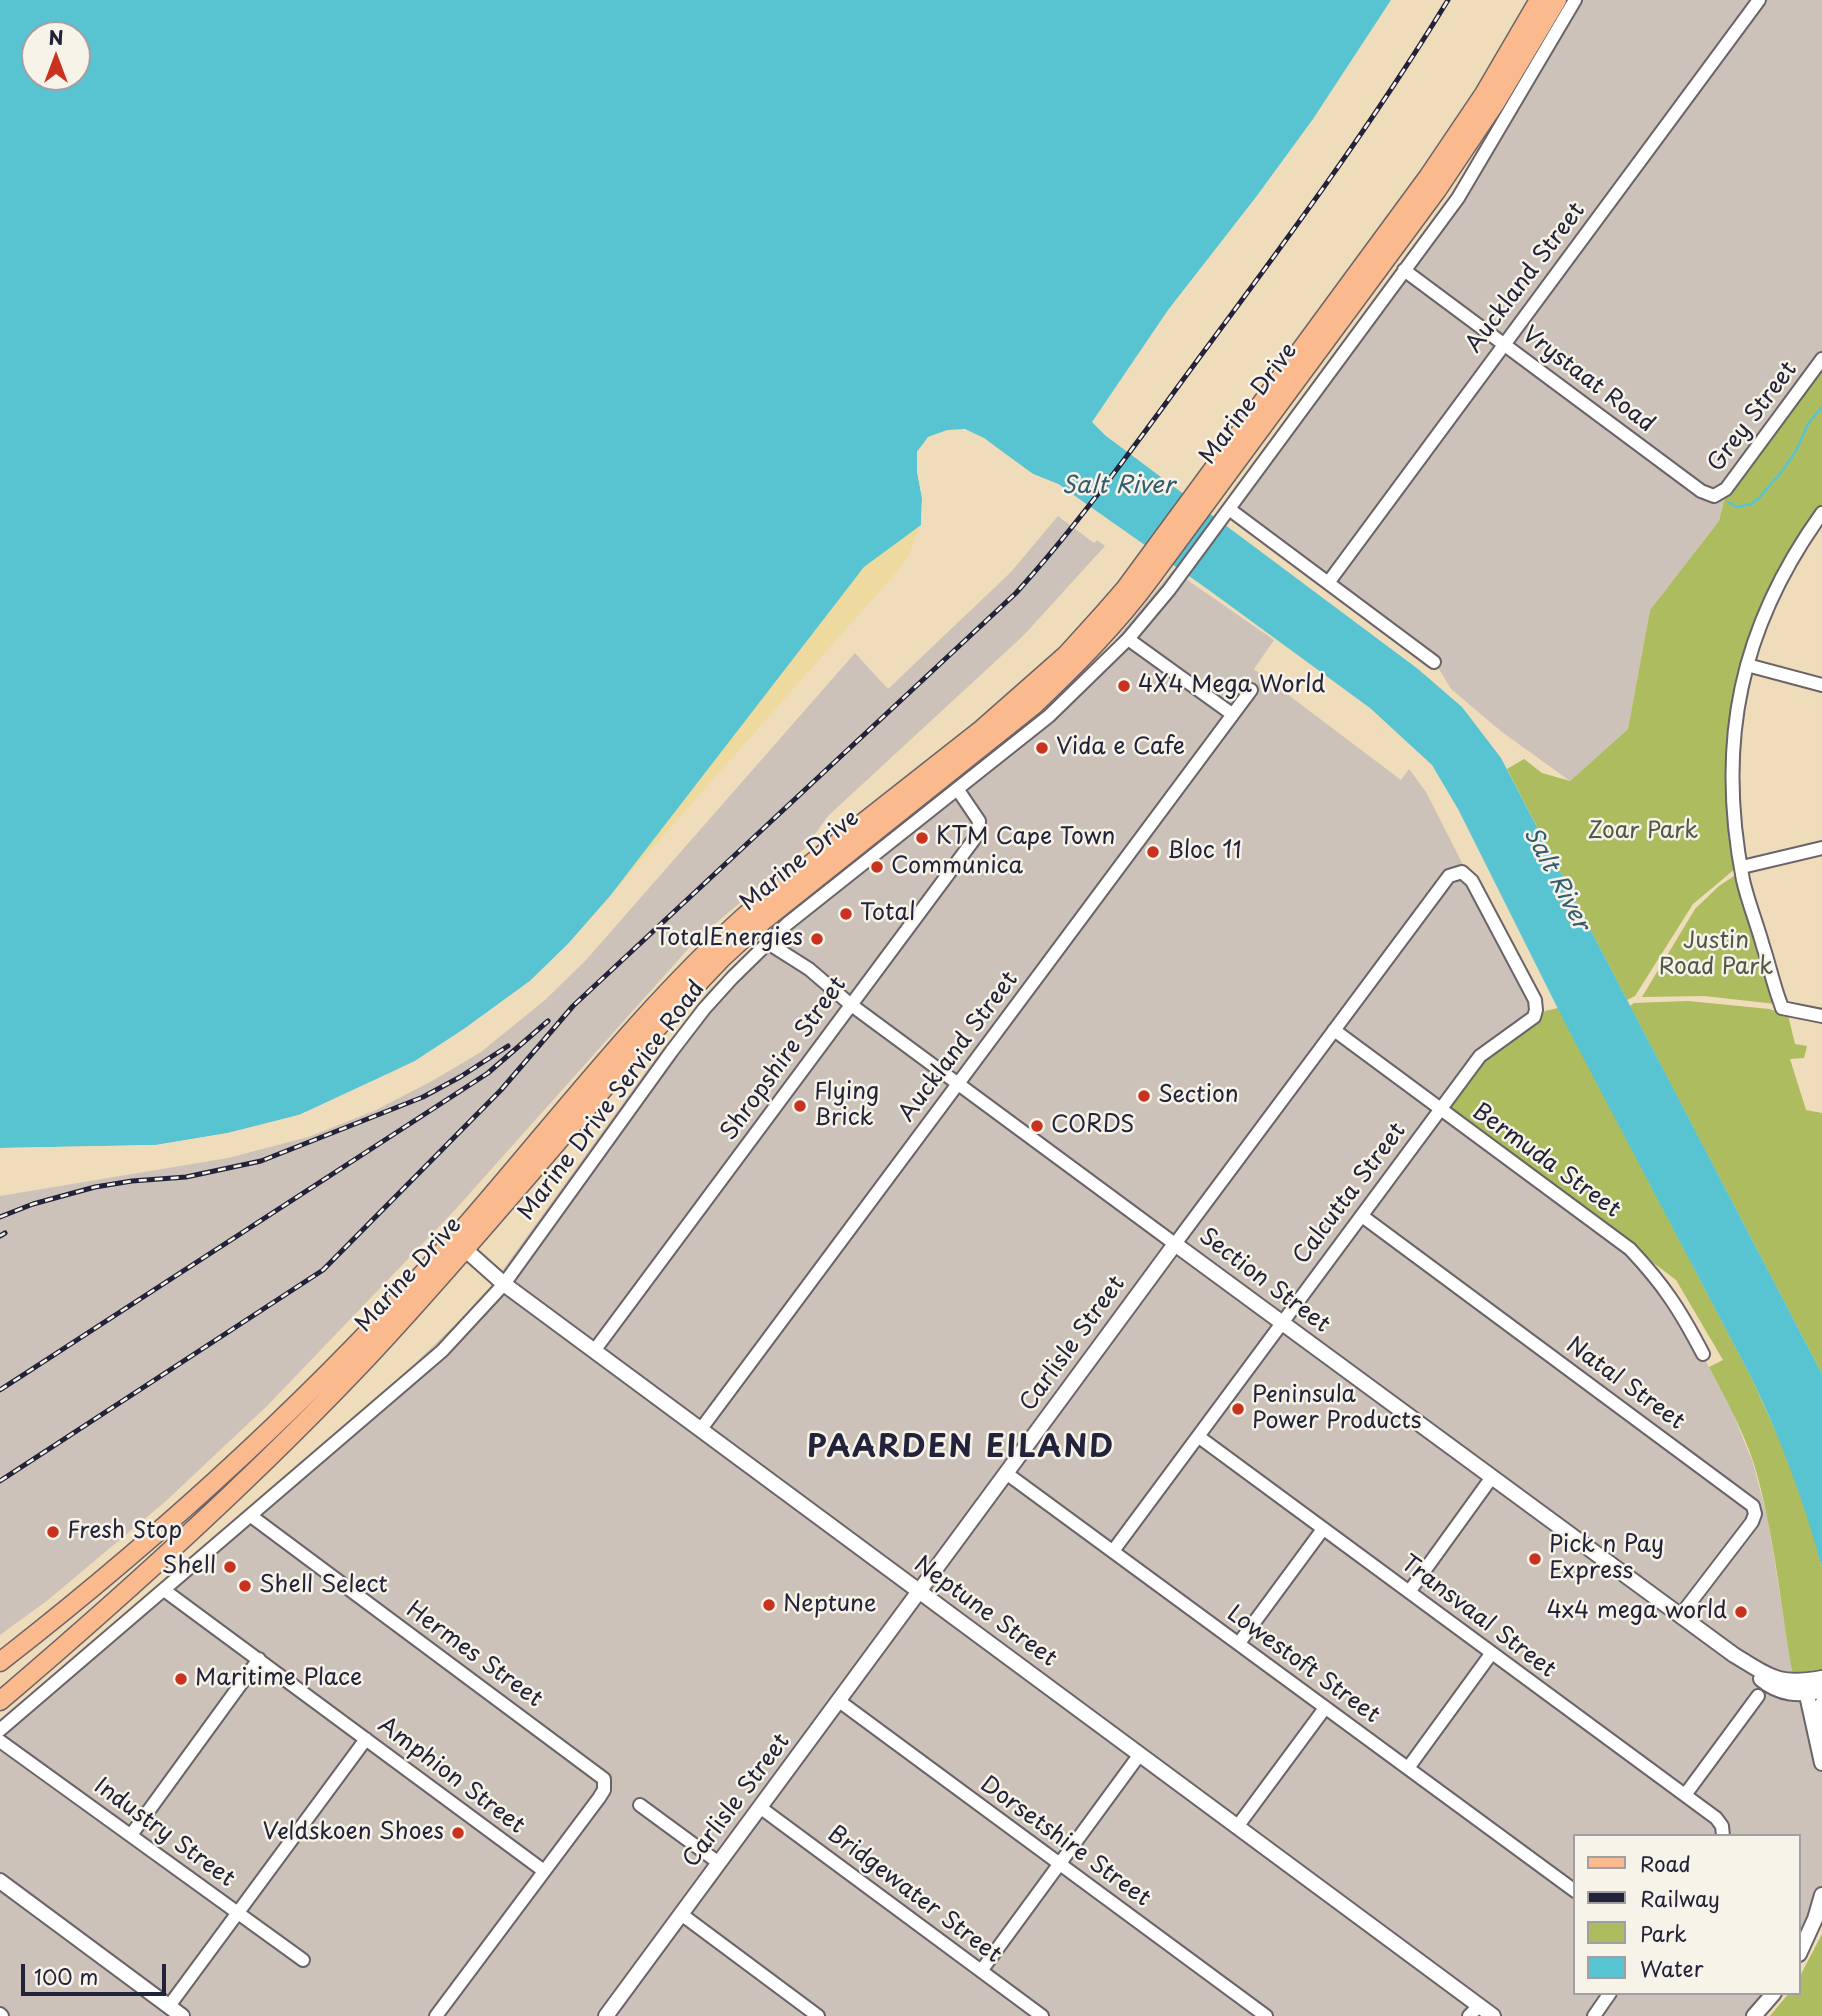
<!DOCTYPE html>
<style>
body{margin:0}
#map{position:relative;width:1822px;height:2016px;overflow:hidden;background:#efdcbb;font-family:"Playpen Sans",sans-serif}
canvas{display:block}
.legend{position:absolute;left:1573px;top:1834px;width:228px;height:161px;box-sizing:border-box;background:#f7f3e8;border:2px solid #a29fa3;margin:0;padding:9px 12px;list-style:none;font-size:21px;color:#22223b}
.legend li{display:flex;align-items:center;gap:14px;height:35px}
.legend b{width:35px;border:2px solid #a29fa3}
.north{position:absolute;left:21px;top:21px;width:70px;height:70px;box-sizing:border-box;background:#f7f3e8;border:2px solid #a29fa3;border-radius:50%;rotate:0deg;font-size:19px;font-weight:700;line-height:28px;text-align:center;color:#22223b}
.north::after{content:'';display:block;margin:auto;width:24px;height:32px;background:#c8321e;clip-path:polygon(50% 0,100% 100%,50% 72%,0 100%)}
.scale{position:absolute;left:21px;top:1964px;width:145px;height:32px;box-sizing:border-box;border:4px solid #22223b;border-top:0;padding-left:9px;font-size:21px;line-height:24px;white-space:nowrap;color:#22223b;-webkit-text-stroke:5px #f7f3e8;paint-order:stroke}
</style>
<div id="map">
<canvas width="1822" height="2016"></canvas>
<ul class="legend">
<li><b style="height:9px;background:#fbba8d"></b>Road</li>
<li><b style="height:9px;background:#22223b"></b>Railway</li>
<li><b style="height:19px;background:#acbc5f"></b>Park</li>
<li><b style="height:19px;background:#58c4d1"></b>Water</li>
</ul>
<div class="north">N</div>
<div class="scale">100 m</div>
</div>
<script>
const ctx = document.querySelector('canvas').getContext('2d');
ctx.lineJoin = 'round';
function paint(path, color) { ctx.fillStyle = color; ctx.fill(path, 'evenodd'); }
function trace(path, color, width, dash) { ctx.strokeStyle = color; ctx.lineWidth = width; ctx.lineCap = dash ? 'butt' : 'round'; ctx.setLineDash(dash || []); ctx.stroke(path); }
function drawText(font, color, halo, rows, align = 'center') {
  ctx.font = font + ' "Playpen Sans",sans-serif'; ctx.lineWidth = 5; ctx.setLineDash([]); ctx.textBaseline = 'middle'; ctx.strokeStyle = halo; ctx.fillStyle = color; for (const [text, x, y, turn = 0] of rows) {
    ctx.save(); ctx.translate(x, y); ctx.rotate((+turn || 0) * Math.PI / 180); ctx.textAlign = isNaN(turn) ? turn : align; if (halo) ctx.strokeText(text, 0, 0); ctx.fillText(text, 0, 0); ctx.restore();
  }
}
paint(new Path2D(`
 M1575 0H1822V359L1726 489 1719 521 1650 610 1628 729 1570 781 1502 732 1451 689 1434 661 1229 509 1458 198Z
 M1058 516 1094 543 1097 540 1105 546 1024 635 828 816 805 848 697 939 454 1211 268 1405 166 1501 48 1600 0 1635V1196L228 1158 308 1137 374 1111 432 1081 481 1052 545 1000 586 960 855 653 888 689 1011 572Z
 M1173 570 1274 640 1254 669 1401 780 1409 769 1426 792 1536 1008 1485 1050 1440 1110 1630 1249 1702 1354 1732 1411 1753 1463 1768 1520 1792 1671 1813 1698 1822 1763V1893L1799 1953V1836H1575V1993H1773L1753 2016H0V1719L380 1397 481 1300 649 1067 709 990 787 915 954 786 1083 679Z`), '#cdc2b9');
paint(new Path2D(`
 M1822 367V506L1783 563 1758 617 1740 669 1736 868 1693 904 1635 996 1627 1000 1507 769 1524 759 1542 773 1570 781 1628 729 1650 610 1719 521 1724 500Z
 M1737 874 1776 1004 1704 996 1642 997 1695 909 1719 886Z
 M1688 1001 1769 1009 1788 1015 1795 1044 1807 1046 1804 1058 1790 1059 1806 1110 1822 1113V1374L1630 1006 1634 1003Z
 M1558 1008 1751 1377 1787 1456 1809 1518 1822 1568V1669L1796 1673 1792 1671C1780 1602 1774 1531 1754 1464 1743 1430 1725 1398 1709 1367L1723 1360 1676 1280 1452 1110 1451 1103 1456 1094 1461 1093 1490 1054 1520 1036 1521 1030 1538 1021 1545 1011Z
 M1822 1934V2016H1770L1789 1993H1799V1978Z`), '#acbc5f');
paint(new Path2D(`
 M921 525 909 555 894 575 610 896 864 567Z`), '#eeda9e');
paint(new Path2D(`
 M0 0H1391L1313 119 1256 197 1168 310 1092 422 1106 436 1418 669 1462 707 1501 758 1822 1374V1568C1804 1501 1781 1439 1751 1377L1566 1025 1458 809 1432 765 1370 708 1206 588 1058 484 1033 474 965 429 929 437 917 452V471L922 498 921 525 864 567 610 896 568 944 530 981 464 1029 415 1061 299 1115 228 1133 156 1145 0 1148ZM35 35H77V77H35Z`), '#58c4d1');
paint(new Path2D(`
 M965 429 984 438 1033 474 1058 484 1067 490 1064 492 1032 478 982 441 964 433H948L931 440 921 453 920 471 926 498 925 526 919 531 921 525 922 498 917 471V452L928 437 947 430Z
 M645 857 571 946 532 984 466 1032 417 1064 365 1090 300 1119 229 1137 157 1148 0 1152V1148L156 1145 228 1133 299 1115 363 1087 415 1061 464 1029 530 981 568 944Z`), '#efdcbb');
trace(new Path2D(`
 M1729 502 1736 507 1752 504 1760 497 1783 470 1797 449 1808 424 1822 407`), '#58c4d1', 2.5);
const minor = new Path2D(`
 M1404 270 1701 491 1714 496 1726 489 1822 359
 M1229 509 1434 662
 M1822 513C1740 627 1716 742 1743 880 1748 902 1757 924 1763 946 1769 964 1773 983 1780 1002L1782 1008 1822 1016
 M1328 583 1759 0
 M1128 639 1232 714
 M1747 665 1822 685
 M1742 867 1822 848
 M768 943 809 969 850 1004 1175 1244 1449 876 1462 872 1472 881 1535 1000 1536 1010 1534 1017 1480 1056 1113 1551
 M1334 1030 1630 1249C1664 1285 1680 1310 1703 1354
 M1362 1216 1753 1506 1755 1514 1752 1522 1680 1616
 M594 1351 978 834 979 821 958 790
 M701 1429 1251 690
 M1199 1437 1716 1818 1722 1826 1723 1836
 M1006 1473 1575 1891
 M251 1516 604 1779V1790L599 1798 436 2016
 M164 1590 544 1871
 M1409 1592 1492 1477
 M1239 1643 1323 1529
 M839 1701 1266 2016
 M0 1730 442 1351 504 1284 671 1052 704 1009 732 978 787 924 1049 716 1128 639 1169 590 1458 198 1575 0
 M0 1741 303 1960
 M1408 1768 1491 1654
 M1685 1795 1758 1696
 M640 1805 719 1863
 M761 1808 1042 2016
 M1237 1827 1325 1708
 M131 1835 259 1659
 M681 1914 818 2016
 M981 1971 1140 1754
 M169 2006 366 1739
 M0 2014 2 2016
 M1469 2016 1479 2006
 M1594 2016 1610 1993`);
const tertiary = new Path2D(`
 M459 1244 504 1284 1493 2016
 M1761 1679C1780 1695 1799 1695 1822 1691
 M1805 1686 1822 1763
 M1820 1733 1822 1704
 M0 1881 182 2016
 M1799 1954 1815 1919 1822 1895
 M606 2016 1175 1244 1734 1655C1771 1677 1777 1686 1822 1678
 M1754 2016 1774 1993`);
const primary = new Path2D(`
 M0 1662C163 1535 318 1393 455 1238 551 1129 639 1011 747 914L982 729 1066 655 1104 613 1125 589 1428 177 1484 94 1539 0
 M0 1701C128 1592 253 1479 368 1357 490 1227 600 1085 723 957L758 925 1034 705C1075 666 1116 625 1150 579L1437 190 1496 102 1557 0`);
trace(minor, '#6a6368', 16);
trace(tertiary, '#6a6368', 18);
trace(primary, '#6a6368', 21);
trace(minor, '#fff', 12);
trace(tertiary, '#fff', 14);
trace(primary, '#fbba8d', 18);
const rail = new Path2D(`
 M0 1217 33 1204 95 1187 132 1181 186 1177 261 1161 423 1097 460 1077 508 1046
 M0 1236 5 1233
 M0 1390 488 1073 548 1021
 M0 1481 323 1270 501 1090 573 1006 1016 593C1084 518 1142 435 1202 354 1288 238 1373 123 1448 0`);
trace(rail, '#22223b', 5);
trace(rail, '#f7f3e8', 2.5, [8]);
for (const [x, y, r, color] of [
 [1124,686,7,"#c8321e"],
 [1042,748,7,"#c8321e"],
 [922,838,7,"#c8321e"],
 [1153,852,7,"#c8321e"],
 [877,867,7,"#c8321e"],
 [846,914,7,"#c8321e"],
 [817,939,7,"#c8321e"],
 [1144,1096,7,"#c8321e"],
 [800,1106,7,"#c8321e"],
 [1037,1126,7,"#c8321e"],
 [1238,1409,7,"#c8321e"],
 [53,1532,7,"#c8321e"],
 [1535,1559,7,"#c8321e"],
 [230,1567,7,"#c8321e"],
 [245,1586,7,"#c8321e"],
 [769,1605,7,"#c8321e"],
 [1741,1612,7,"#c8321e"],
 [181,1679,7,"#c8321e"],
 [458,1833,7,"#c8321e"]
]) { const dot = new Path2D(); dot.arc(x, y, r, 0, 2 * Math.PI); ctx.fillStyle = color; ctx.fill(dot); trace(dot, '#f7f3e8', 2.5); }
drawText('23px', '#22223b', '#f7f3e8', [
 ["Auckland Street",1526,278,-53],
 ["Vrystaat Road",1588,380,37],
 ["Marine Drive",1249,404,-53],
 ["Grey Street",1753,417,-53],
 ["Marine Drive",800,861,-39],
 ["Auckland Street",959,1047,-53],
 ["Shropshire Street",784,1059,-54],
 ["Marine Drive Service Road",612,1101,-53],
 ["Bermuda Street",1546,1161,36],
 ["Calcutta Street",1350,1194,-53],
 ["Marine Drive",409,1275,-48],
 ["Section Street",1264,1281,37],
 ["Carlisle Street",1073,1344,-54],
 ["Natal Street",1625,1384,36],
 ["Neptune Street",985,1612,36],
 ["Transvaal Street",1478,1617,37],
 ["Hermes Street",474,1655,36],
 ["Lowestoft Street",1303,1665,36],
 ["Amphion Street",451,1776,37],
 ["Carlisle Street",737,1801,-53],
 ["Industry Street",164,1833,36],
 ["Dorsetshire Street",1065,1842,36],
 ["Bridgewater Street",914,1895,37]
]);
drawText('23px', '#22223b', '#f7f3e8', [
 ["4X4 Mega World",1138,686],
 ["Vida e Cafe",1056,748],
 ["KTM Cape Town",936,838],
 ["Bloc 11",1167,852],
 ["Communica",891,867],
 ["Total",860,914],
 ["TotalEnergies",803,939,"right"],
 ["Flying",814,1093],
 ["Brick",814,1119],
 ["Section",1158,1096],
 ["CORDS",1051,1126],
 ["Peninsula",1252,1396],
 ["Power Products",1252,1422],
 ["Fresh Stop",67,1532],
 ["Pick n Pay",1549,1546],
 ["Express",1549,1572],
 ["Shell",216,1567,"right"],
 ["Shell Select",259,1586],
 ["Neptune",783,1605],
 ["4x4 mega world",1727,1612,"right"],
 ["Maritime Place",195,1679],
 ["Veldskoen Shoes",444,1833,"right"]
], 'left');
drawText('23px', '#525848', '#f7f3e8', [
 ["Zoar Park",1643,832],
 ["Justin",1716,942],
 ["Road Park",1716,968]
]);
drawText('italic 24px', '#355b70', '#f7f3e8', [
 ["Salt River",1118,486],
 ["Salt River",1556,879,62]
]);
ctx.letterSpacing = '2px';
drawText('bold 30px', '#22223b', '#f7f3e8', [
 ["PAARDEN EILAND",961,1449]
]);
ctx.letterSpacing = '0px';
</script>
